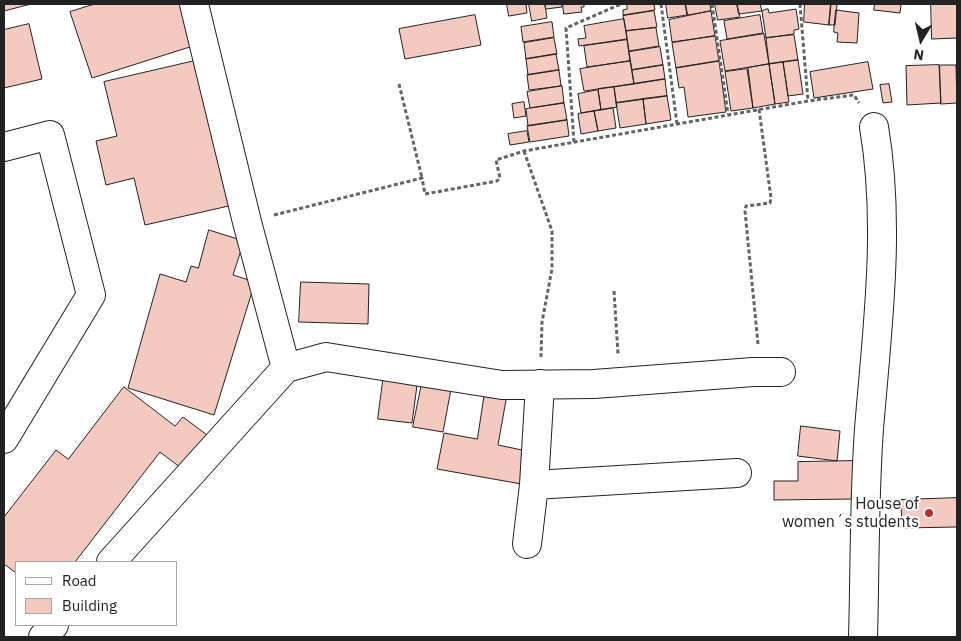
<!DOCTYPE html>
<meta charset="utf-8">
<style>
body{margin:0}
#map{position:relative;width:961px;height:641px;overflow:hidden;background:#fff;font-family:"IBM Plex Sans",sans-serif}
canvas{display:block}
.frame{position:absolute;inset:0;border:5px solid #222;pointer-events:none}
.legend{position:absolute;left:15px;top:561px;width:162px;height:65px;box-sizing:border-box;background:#fff;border:1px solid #a7a7a7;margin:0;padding:6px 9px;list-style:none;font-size:15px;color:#222}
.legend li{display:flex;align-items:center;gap:10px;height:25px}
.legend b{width:25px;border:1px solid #a7a7a7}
.north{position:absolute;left:896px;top:15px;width:50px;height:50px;-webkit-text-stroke:4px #fff;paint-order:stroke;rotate:189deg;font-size:14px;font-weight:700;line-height:20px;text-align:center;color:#222}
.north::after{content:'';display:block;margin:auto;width:18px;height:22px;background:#222;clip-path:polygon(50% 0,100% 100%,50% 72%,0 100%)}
</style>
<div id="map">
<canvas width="961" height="641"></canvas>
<div class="frame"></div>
<ul class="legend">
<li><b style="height:6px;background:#fff"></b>Road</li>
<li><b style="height:14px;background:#f3c9c0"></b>Building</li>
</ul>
<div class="north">N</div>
</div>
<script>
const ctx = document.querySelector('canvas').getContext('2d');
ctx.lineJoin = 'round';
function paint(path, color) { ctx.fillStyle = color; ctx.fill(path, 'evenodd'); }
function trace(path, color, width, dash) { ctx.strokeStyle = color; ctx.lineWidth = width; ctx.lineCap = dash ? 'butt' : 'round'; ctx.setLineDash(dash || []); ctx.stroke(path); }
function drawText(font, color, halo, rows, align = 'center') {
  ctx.font = font + ' "IBM Plex Sans",sans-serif'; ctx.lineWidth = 4; ctx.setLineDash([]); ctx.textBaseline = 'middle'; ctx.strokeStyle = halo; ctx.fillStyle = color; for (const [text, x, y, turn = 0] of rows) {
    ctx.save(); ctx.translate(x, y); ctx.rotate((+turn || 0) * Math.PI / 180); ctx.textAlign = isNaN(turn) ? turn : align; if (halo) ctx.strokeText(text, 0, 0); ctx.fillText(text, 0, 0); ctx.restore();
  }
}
const building = new Path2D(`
 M4 4H31L4 11Z
 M95 4H183L196 45 92 78 70 12Z
 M507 4H526L527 13 509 16Z
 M529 4H545L547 18 532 21Z
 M545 4H562V7L546 9Z
 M563 4H584V7H581L582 12 564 14Z
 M627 4H654L655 10 623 15V10L627 9Z
 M666 4H685L687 15 668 18Z
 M686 4H710L711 11 688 15Z
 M715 4H737L740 17 718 20Z
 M737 4H760L762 11 739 14Z
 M805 4H831L829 25 804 22Z
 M831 4H837L835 25H829Z
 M875 4H901L900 13 874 10Z
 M931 4H957V38L932 39Z
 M768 9 769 13 796 9 799 29 794 30V34L766 38 762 11Z
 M836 10 859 13 857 43 837 42 838 33 834 32Z
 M654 11 657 27 626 31 623 16Z
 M711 11 715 36 672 42 669 20Z
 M475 15 481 45 405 59 399 29Z
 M760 15 763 33 727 39 724 21Z
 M624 19 627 39 579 46 578 39 586 38 584 26Z
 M552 22 554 37 523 42 521 27Z
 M29 24 42 79 4 88V30Z
 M656 28 659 46 629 51 626 31Z
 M764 34 769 64 725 71 720 41Z
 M794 35 798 60 769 64 766 38Z
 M715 36 719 61 676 68 672 43Z
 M554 38 557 54 526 59 524 43Z
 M627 40 630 61 587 67 584 46Z
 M660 47 663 65 632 70 629 52Z
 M556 54 559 70 528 75 526 59Z
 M199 60 233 205 145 225 134 178 106 185 96 141 117 136 104 82Z
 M798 60 803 94 788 96 783 62Z
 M630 61 634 84 584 91 580 69Z
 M719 61 726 112 688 117 684 87 679 88 676 68Z
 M783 62 789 102 775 104 769 64Z
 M868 62 873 89 814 98 810 72Z
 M769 64 775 104 753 108 748 68Z
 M663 65 665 79 634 84 632 70Z
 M939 65 941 103 907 105 906 66Z
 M940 65H956L957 103 941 104Z
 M747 69 753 108 731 111 725 72Z
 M559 70 561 86 529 90 527 75Z
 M665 79 667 96 616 103 614 87Z
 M889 84 892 102 883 103 880 85Z
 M562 86 564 103 530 108 527 92Z
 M614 87 617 107 601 110 598 89Z
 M598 90 601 110 581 113 578 94Z
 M667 96 671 120 646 124 643 99Z
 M643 99 646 124 620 128 616 103Z
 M524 102 526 116 514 118 512 104Z
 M564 103 567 120 528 126 526 109Z
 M613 108 616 128 598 131 594 111Z
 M594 111 598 131 581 134 578 114Z
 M567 120 569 136 530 142 527 126Z
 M527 131 529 142 510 145 508 134Z
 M209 230 244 241 233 275 255 282 214 415 128 388 160 274 186 282 191 266 198 268Z
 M301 282 369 284 368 324 299 322Z
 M385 366 419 370 412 423 378 419Z
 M487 379 509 383 498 445 522 450 527 423V485L437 469 444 433 477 439Z
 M422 383 451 389 443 432 413 427Z
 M124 387 175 426 183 417 207 435 181 468 160 452 75 562H16V573L4 564V517L56 450 68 459Z
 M801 426 840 431 837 461 798 456Z
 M854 461 855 499 774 500V481H798V462Z
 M957 498V527L902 528 901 500Z`);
paint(building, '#f3c9c0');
trace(building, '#222', 1);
const minor = new Path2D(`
 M4 147 50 135 91 295 4 439
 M286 368 326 357 502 385 594 384 753 372H781
 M534 485 737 473
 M527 544 534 485 540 384
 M111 562 286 368 247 222 194 4
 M43 637 54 625
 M863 637C865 568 864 498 869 429 877 330 891 227 874 127`);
trace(minor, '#222', 30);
trace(new Path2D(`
 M661 4 677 124
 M712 4 728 114
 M800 4 808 101
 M399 84 422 178
 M574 142 566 28 621 4
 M524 151 552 231V269L542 322 541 357
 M274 215 422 178 425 194 497 181 500 178 496 160 524 151 808 101 854 95 859 103
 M614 291 618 354
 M758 344 745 211 746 206 770 203 771 198 759 109`), '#646464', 3, [4, 2.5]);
trace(minor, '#fff', 28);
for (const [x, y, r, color] of [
 [929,513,5,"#c62828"]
]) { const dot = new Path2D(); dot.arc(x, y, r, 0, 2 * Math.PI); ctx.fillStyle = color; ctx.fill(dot); trace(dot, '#fff', 2); }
drawText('16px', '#222', '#fff', [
 ["House of",919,504],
 ["women´s students",919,522]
], 'right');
</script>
